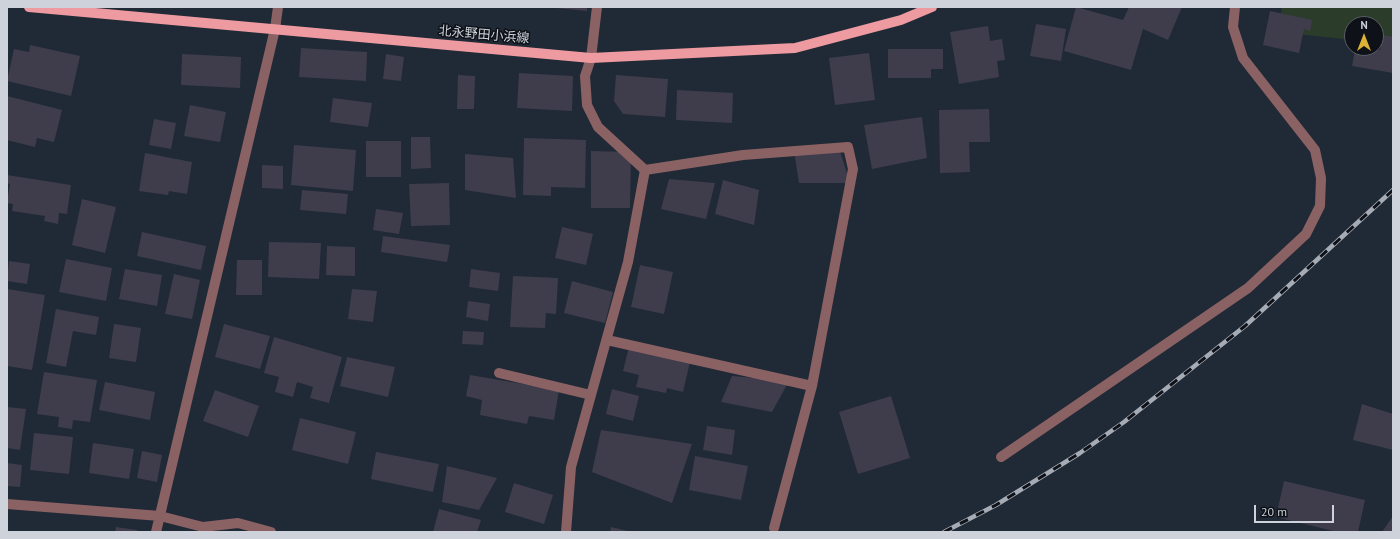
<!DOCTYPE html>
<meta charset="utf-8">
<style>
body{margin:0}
#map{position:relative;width:1400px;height:539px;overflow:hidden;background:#202936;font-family:"PT Sans",sans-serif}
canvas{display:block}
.frame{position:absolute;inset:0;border:8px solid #cdd2db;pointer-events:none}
.north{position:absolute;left:1344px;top:16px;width:40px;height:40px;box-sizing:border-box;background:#0e1117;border:1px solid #5a5e65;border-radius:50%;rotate:0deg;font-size:11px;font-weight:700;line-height:16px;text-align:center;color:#cdd2db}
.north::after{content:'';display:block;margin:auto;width:14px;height:18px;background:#dbb233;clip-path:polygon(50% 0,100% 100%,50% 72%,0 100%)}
.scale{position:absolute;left:1254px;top:505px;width:80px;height:18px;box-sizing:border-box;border:2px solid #cdd2db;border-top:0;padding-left:5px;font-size:12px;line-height:14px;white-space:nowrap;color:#cdd2db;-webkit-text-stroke:3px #0e1117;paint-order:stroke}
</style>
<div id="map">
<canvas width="1400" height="539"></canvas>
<div class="frame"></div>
<div class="north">N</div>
<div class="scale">20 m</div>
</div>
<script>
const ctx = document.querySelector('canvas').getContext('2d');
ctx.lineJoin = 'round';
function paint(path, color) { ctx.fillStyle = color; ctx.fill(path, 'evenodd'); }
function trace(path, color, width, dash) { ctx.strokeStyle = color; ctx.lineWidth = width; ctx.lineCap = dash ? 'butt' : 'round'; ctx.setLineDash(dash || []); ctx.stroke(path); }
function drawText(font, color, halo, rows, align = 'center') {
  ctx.font = font + ' "PT Sans","Noto Sans JP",sans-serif'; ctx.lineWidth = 3; ctx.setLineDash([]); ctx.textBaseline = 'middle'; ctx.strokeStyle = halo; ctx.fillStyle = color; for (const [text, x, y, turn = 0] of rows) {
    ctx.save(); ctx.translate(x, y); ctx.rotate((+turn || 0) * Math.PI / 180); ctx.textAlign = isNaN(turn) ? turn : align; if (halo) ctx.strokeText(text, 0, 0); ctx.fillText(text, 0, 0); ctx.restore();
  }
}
paint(new Path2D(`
 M1282 7H1393V45L1376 43V24H1352V40L1278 32Z`), '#2c3c2b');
paint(new Path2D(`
 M556 7H587V11L556 8Z
 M1076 7 1123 20 1129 7H1182L1168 40 1143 29 1131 70 1064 51Z
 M1270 11 1312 20 1310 31 1304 29 1299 53 1263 45Z
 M1036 24 1066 29 1061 61 1030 56Z
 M988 26 990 41 1002 39 1005 60 997 61 999 77 959 84 950 32Z
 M1383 35 1393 37V73L1352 66 1355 50 1364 52 1365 48 1380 50Z
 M30 45 80 56 71 96 7 81 14 49 29 52Z
 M301 48 367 52 366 81 299 77Z
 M888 49H943V69H931V78H888Z
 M869 53 875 100 835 105 829 58Z
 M182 54 241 57 240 88 181 85Z
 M386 54 404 57 401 81 383 79Z
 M519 73 573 76 572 111 517 108Z
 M458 75 475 76 474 109H457Z
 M616 75 668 79 665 117 623 114 614 101Z
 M677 90 733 93 732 123 676 120Z
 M7 96 62 110 54 142 37 138 35 147 7 140Z
 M333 98 372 103 368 127 330 122Z
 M190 105 226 112 220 142 184 136Z
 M989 109 990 142H969L970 172 940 173 939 110Z
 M922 117 927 158 872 169 864 125Z
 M154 119 176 123 171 149 149 145Z
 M411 137H430L431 168 411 169Z
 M524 138 586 140 585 188 551 187V196L523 195Z
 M366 141H401V177H366Z
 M294 145 356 150 353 191 291 185Z
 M839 148 850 183H799L794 151Z
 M591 151 631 152 630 208H591Z
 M145 153 192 162 187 194 169 191 168 195 139 191Z
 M465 154 513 158 516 198 465 190Z
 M262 165 283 166V189L262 188Z
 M7 175 71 185 67 214 59 213 58 224 44 221 45 216 12 211 13 204 7 203 10 184 7 183Z
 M669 179 715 183 706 219 661 209Z
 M723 180 759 190 754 225 715 214Z
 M449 183 450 225 411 226 409 184Z
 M302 190 348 194 346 214 300 210Z
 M82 199 116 207 105 253 72 245Z
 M376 209 403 213 399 234 373 230Z
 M562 227 593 234 586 265 555 258Z
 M142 232 206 246 201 270 137 256Z
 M383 236 450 245 447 262 381 252Z
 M269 242 321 243 319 279 268 277Z
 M327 246 355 247V276L326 275Z
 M66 259 112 268 106 301 59 292Z
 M237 260H262V295H236Z
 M9 261 30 264 27 284 7 281Z
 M640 265 673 272 664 314 631 307Z
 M125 269 162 275 157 306 119 299Z
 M471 269 500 273 498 291 469 287Z
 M174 274 200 280 192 319 165 314Z
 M513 276 558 278 556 314 546 313 545 328 510 327Z
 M572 281 613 292 605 323 564 313Z
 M7 289 45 295 32 370 7 366Z
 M352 289 377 291 373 322 348 319Z
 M468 301 490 304 488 321 466 317Z
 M56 309 99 317 96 335 73 331 66 367 46 363Z
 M114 324 141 328 136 362 109 358Z
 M224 324 270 336 260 369 215 357Z
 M463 331 484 332 483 345 462 344Z
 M274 337 342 357 329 403 310 398 313 387 297 382 293 397 275 392 279 377 264 373Z
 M629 347 690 362 683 392 667 388 666 393 636 387 639 375 623 371Z
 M347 357 395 367 388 397 340 386Z
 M44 372 97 380 90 422 73 420 72 429 58 427 59 417 37 414Z
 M470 375 559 390 554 420 529 416 527 424 480 415 482 400 466 396Z
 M732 376 789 381 772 412 721 402Z
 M105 382 155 392 150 420 99 410Z
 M612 389 639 396 633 421 606 414Z
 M215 390 259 406 248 437 203 421Z
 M891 396 910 458 858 474 839 412Z
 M1362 404 1393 414V450L1353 440Z
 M7 407 26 409 20 450 7 448Z
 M300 418 356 432 348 464 292 450Z
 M707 426 735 430 732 455 703 450Z
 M601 430 692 444 672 503 592 472Z
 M34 433 73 437 69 474 30 470Z
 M93 443 134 449 129 479 89 473Z
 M142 451 162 455 157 482 137 478Z
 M376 452 439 464 433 492 371 479Z
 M695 456 748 466 741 500 689 490Z
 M7 463 22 465 20 487 7 486Z
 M447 466 497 478 479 510 442 502Z
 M1284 481 1365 500 1358 532H1337L1276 517Z
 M514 483 553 495 544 524 505 512Z
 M439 509 481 520 477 532H433Z
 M1393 516V532H1382Z
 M116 527 137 530V532H115Z
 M611 527 628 531V532H610Z`), '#3f3d4c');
trace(new Path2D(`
 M607 340 812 386 853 169 848 147 743 155 645 170
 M499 373 591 395
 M1001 457 1248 288 1306 234 1320 206 1321 178 1315 150 1243 58 1233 27 1235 7
 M7 504 160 516 203 527 238 523 271 532
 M774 528 812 386
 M156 532 275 29 278 7
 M566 532 571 467 628 262 645 170 598 127 587 105 585 76 591 58 597 7`), '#8b6264', 10);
trace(new Path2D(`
 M29 7 591 58 795 48 901 20 932 7`), '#ed9aa0', 10);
const rail = new Path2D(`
 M944 532 996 505 1080 453 1124 422 1245 326 1393 190`);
trace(rail, '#a6acb6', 4.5);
trace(rail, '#0e1117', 3, [9]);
drawText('13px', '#cdd2db', '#0e1117', [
 ["北永野田小浜線",484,35,5]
]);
</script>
